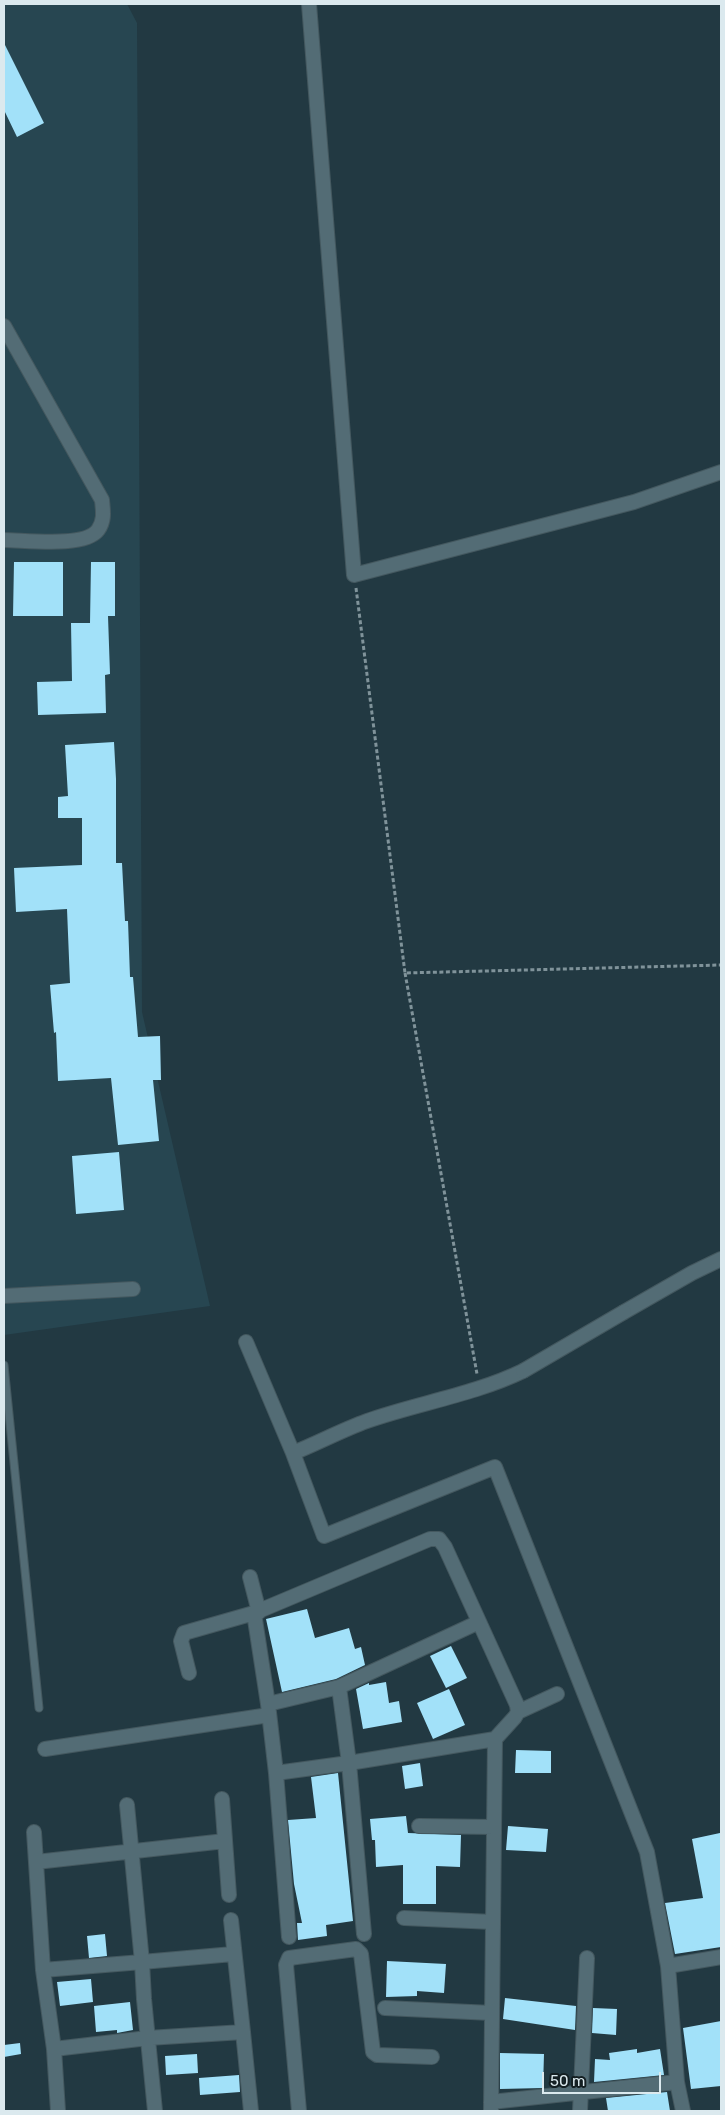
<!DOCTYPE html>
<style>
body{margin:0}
#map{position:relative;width:725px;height:2115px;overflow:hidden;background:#223942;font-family:Rubik,sans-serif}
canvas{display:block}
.frame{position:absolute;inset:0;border:5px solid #dbe9ee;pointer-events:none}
.scale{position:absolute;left:542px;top:2072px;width:119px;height:22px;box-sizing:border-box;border:2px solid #dbe9ee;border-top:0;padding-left:6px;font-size:15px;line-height:18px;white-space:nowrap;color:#dbe9ee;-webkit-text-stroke:4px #141f22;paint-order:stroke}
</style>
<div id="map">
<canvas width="725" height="2115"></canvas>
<div class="frame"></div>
<div class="scale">50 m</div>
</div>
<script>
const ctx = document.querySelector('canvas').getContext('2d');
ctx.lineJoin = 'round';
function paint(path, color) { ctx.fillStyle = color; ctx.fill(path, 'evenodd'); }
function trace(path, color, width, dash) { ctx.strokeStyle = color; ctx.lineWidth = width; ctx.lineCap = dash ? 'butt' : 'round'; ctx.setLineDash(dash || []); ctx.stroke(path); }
paint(new Path2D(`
 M4 4H127L137 23 142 1012 210 1306 4 1335Z`), '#274651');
paint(new Path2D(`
 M4 43 44 123 17 137 4 110Z
 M14 562H63V616H13Z
 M91 562H115V616H108L110 674 105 675 106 713 38 715 37 682 72 681 71 623H90Z
 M114 742 116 779V863H122L125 921H128L130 977H133L138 1037 160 1036 161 1080H153L159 1141 118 1145 111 1078 58 1081 56 1032 54 1033 50 985 70 983 67 909 16 912 14 868 82 865V818H58V797L68 796 65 745Z
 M119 1152 124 1210 76 1214 72 1156Z
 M307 1609 315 1638 349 1628 355 1649 361 1647 365 1665 336 1679 282 1692 266 1619Z
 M451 1646 467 1678 446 1688 430 1656Z
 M386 1682 389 1703 399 1701 402 1722 363 1729 356 1689 369 1683V1685Z
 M449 1689 465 1725 433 1739 417 1703Z
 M516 1750 551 1751V1773H515Z
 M420 1763 423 1786 405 1789 402 1766Z
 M338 1773 353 1921 326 1925 327 1936 298 1940 297 1923H302L294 1884 288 1820 316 1818 311 1777Z
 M406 1816 408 1833 461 1835 460 1867 436 1866V1904H403V1865L376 1867 375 1840H372L370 1819Z
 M508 1826 548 1829 546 1852 506 1850Z
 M720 1833 721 1842V1947L675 1954 665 1903 703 1898 692 1839Z
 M105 1934 107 1956 89 1958 87 1936Z
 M387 1961 446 1964 444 1993 417 1991V1996L386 1997Z
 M91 1979 93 2002 60 2006 57 1982Z
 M505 1998 576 2006 575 2030 503 2019Z
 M130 2002 133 2030 117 2033V2030L96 2032 94 2006Z
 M593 2008 617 2009 616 2035 592 2033Z
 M721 2021V2086L691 2089 683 2028Z
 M20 2043 21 2054 4 2057V2045Z
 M637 2049V2053L660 2049 664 2075 594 2082 595 2059 610 2060 609 2053Z
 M500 2053 544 2054 543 2088 500 2089Z
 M197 2054 198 2073 166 2075 165 2056Z
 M239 2075 240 2092 200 2095 199 2078Z
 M667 2092 670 2111H608L606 2098Z`), '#a2e1f9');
const lane = new Path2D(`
 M4 1365 39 1708`);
const street = new Path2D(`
 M309 4 354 575 634 502 721 472
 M4 326 102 500C103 511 105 520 98 530 85 548 25 540 4 540
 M4 1296 133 1289
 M624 1312 692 1273 721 1259
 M246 1342 293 1453 324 1536 495 1467 647 1852 668 1966 677 2082 683 2111
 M293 1453C318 1443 342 1430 367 1421 418 1403 473 1395 523 1371
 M430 1539H439L445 1547 517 1705 518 1712 515 1717 495 1739 349 1763 276 1773 268 1704 254 1613Z
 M250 1577 259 1612
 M189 1673 181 1641 184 1633 254 1613
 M339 1687 349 1763 364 1934
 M268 1704 339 1687 479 1622
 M518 1712 557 1694
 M45 1749 269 1715
 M276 1773 289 1937
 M222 1799 229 1895
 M127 1805 142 1962 233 1954
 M419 1826 494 1827
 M34 1832 43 1970 54 2049 58 2111
 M36 1862 225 1841
 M404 1918 493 1922
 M231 1920 243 2032
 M668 1966 721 1957
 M43 1970 142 1962 144 1999 155 2111
 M385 2008 492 2013
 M54 2049 148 2038 243 2032 251 2111
 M491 2102 677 2082
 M299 2111 286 1965 289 1958 356 1949 361 1954 373 2052 377 2055 432 2057
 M491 2111 495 1739
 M580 2111 587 1958`);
trace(lane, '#44585f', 9);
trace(street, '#44585f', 16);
trace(new Path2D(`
 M356 588 405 973 721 965
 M405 973 477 1374`), '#80939a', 3, [4, 2.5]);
trace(lane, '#536c75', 7);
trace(street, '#536c75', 14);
const streetBridge = new Path2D(`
 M523 1371 624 1312`);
trace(streetBridge, '#44585f', 16, []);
trace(streetBridge, '#536c75', 14);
</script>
